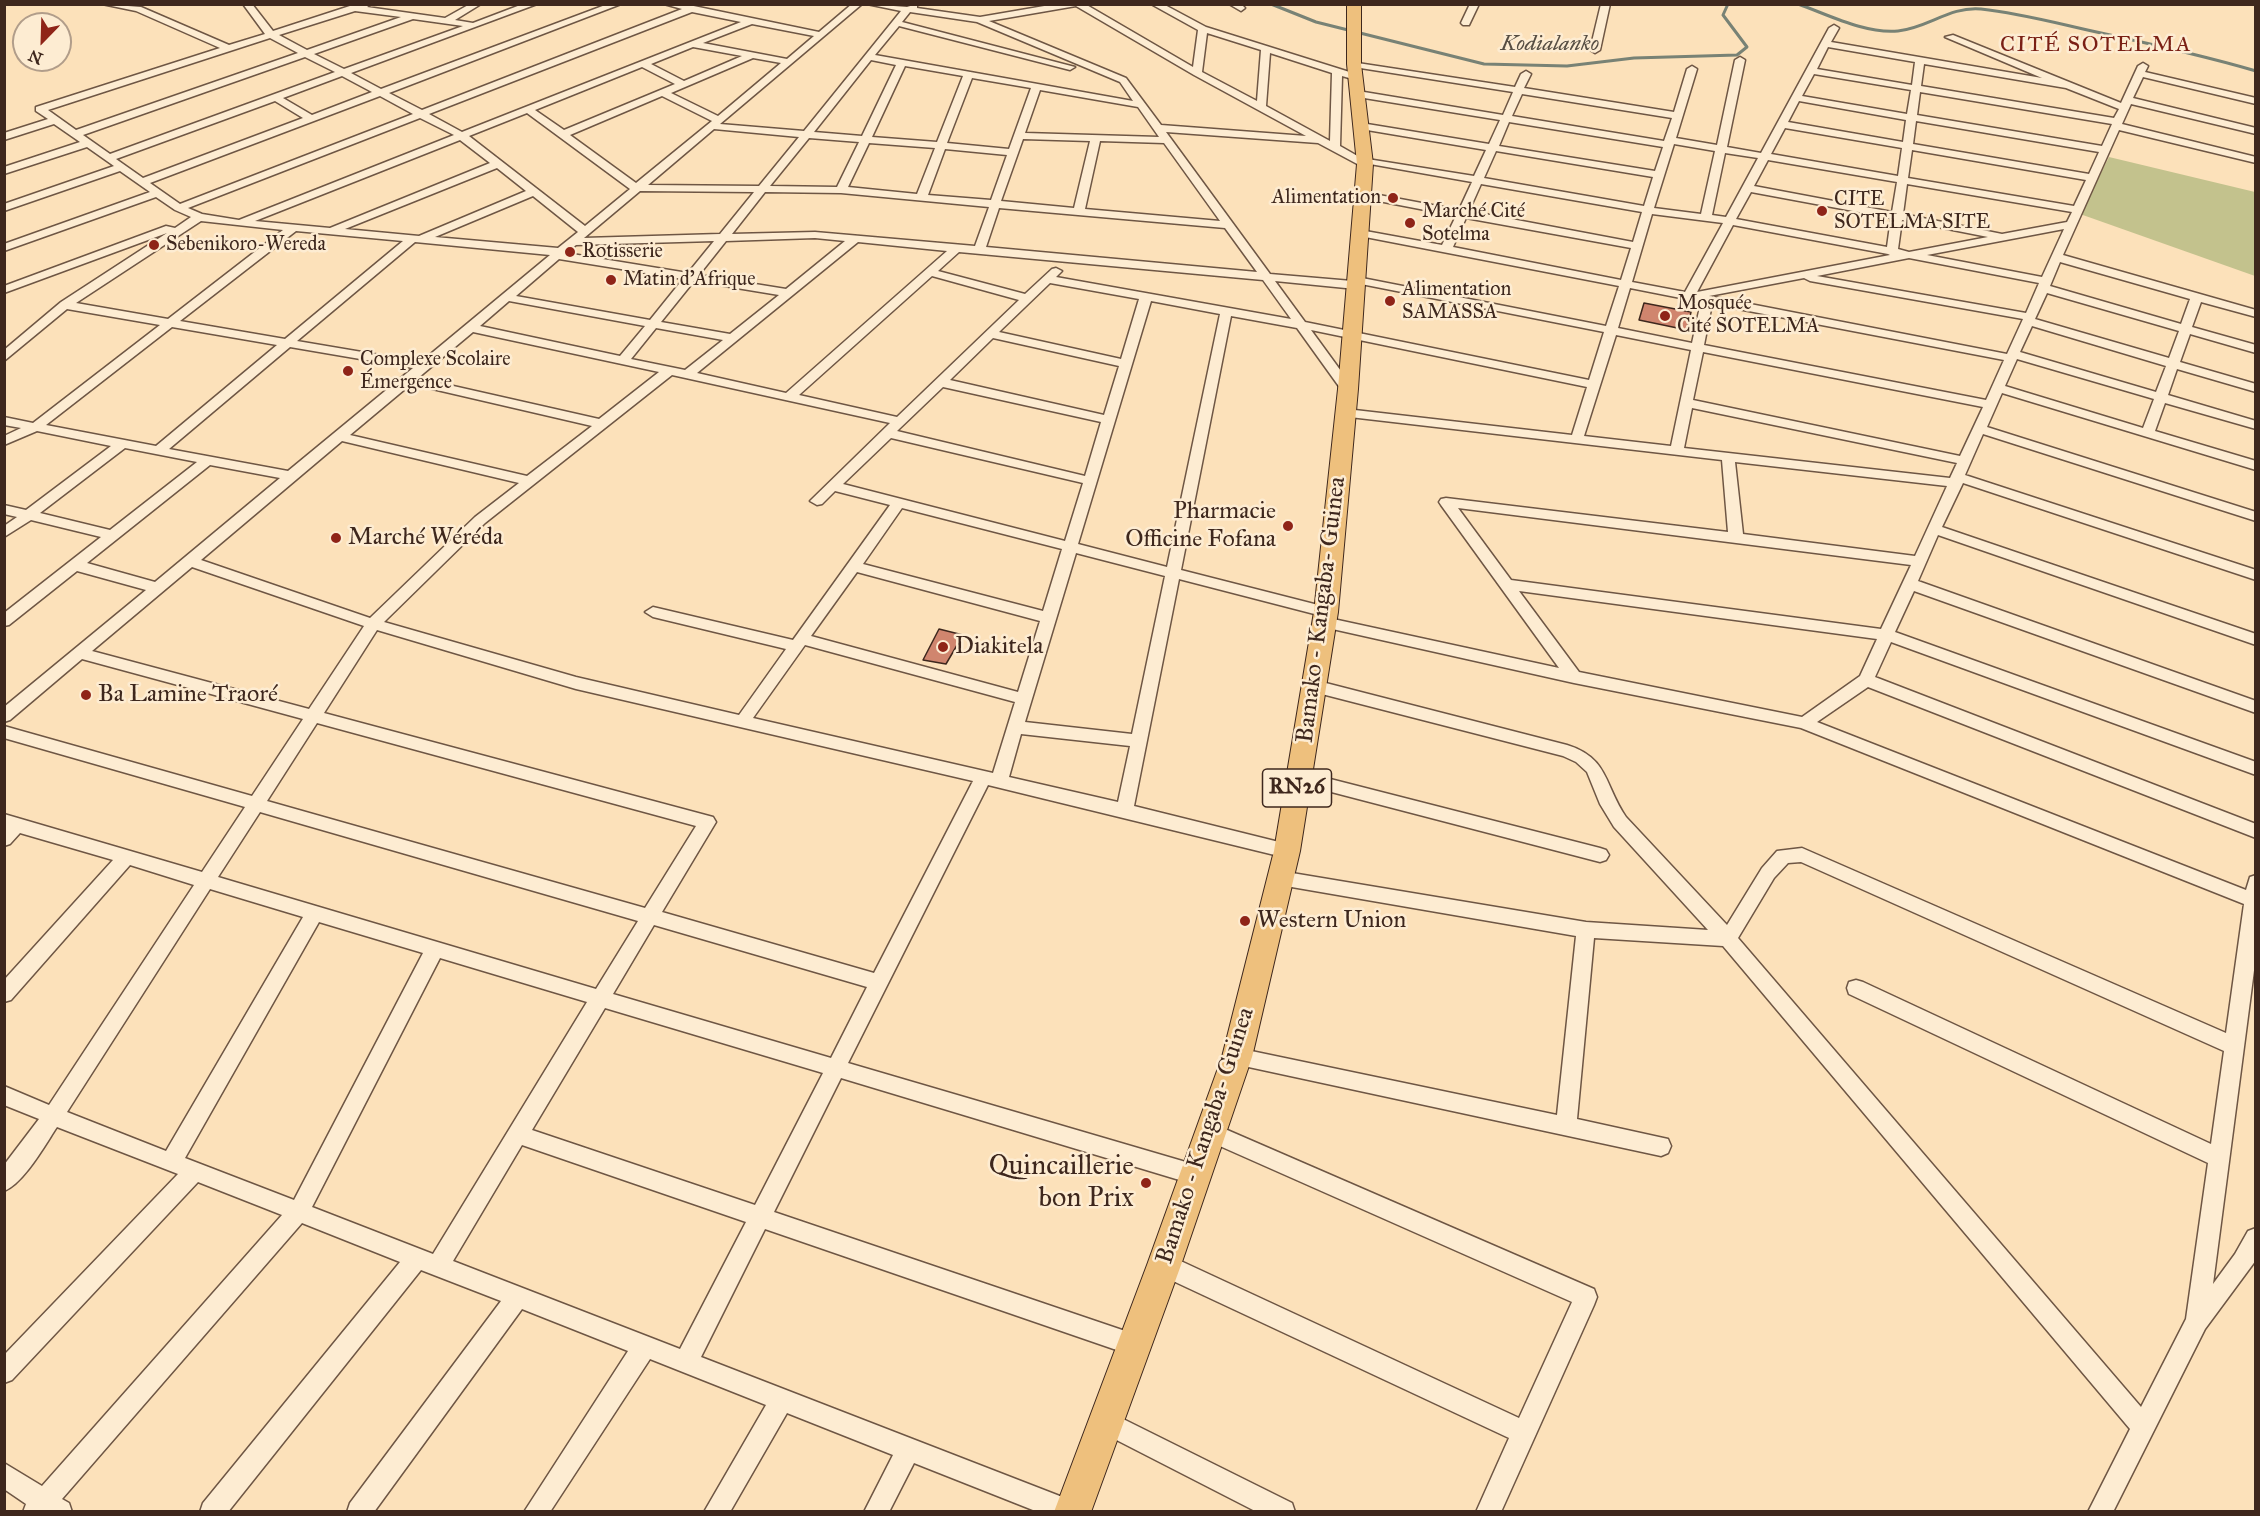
<!DOCTYPE html>
<meta charset="utf-8">
<style>
body{margin:0}
#map{position:relative;width:2260px;height:1516px;overflow:hidden;background:#fce1ba;font-family:"IM FELL Great Primer",serif}
canvas{display:block}
.frame{position:absolute;inset:0;border:6px solid #3e271d;pointer-events:none}
.north{position:absolute;left:12px;top:12px;width:60px;height:60px;box-sizing:border-box;background:#fdecd2;border:2px solid #b19d8a;border-radius:50%;rotate:203deg;font-size:16px;font-weight:700;line-height:24px;text-align:center;color:#3e271d}
.north::after{content:'';display:block;margin:auto;width:21px;height:27px;background:#8f2418;clip-path:polygon(50% 0,100% 100%,50% 72%,0 100%)}
</style>
<div id="map">
<canvas width="2260" height="1516"></canvas>
<div class="frame"></div>
<div class="north">N</div>
</div>
<script>
const ctx = document.querySelector('canvas').getContext('2d');
ctx.lineJoin = 'round';
function paint(path, color) { ctx.fillStyle = color; ctx.fill(path, 'evenodd'); }
function trace(path, color, width, dash) { ctx.strokeStyle = color; ctx.lineWidth = width; ctx.lineCap = dash ? 'butt' : 'round'; ctx.setLineDash(dash || []); ctx.stroke(path); }
function drawText(font, color, halo, rows, align = 'center') {
  ctx.font = font + ' "IM FELL Great Primer",serif'; ctx.lineWidth = 5; ctx.setLineDash([]); ctx.textBaseline = 'middle'; ctx.strokeStyle = halo; ctx.fillStyle = color; for (const [text, x, y, turn = 0] of rows) {
    ctx.save(); ctx.translate(x, y); ctx.rotate((+turn || 0) * Math.PI / 180); ctx.textAlign = isNaN(turn) ? turn : align; if (halo) ctx.strokeText(text, 0, 0); ctx.fillText(text, 0, 0); ctx.restore();
  }
}
paint(new Path2D(`
 M2109 157 2255 192V276L2080 214Z`), '#c3c28d');
trace(new Path2D(`
 M1271 4 1316 22 1484 64 1567 66 1634 58 1737 55 1747 47 1723 15 1728 4
 M1798 4C1829 15 1865 34 1898 31 1928 28 1950 6 1981 9 2019 13 2056 23 2092 31 2147 43 2202 55 2256 71`), '#788275', 3);
const building = new Path2D(`
 M1644 303 1691 312 1687 330 1639 320Z
 M939 629 963 635 946 664 923 660Z`);
paint(building, '#d0856e');
trace(building, '#3e271d', 1.5);
const minor = new Path2D(`
 M102 4 141 7 229 45 265 34 243 4H252L273 31 356 4H371L367 7 445 18 470 4H481L455 20 473 23 523 4H537L351 73 381 89 608 4H621L389 93 422 110 682 9 664 4H684L819 32 852 4H862L720 124 804 131 901 11 867 4 907 7 917 4V8L980 17 1056 4H1085L1193 67 1198 30 1151 4H1163L1206 27 1359 75 1361 77 1356 80 1342 76 1340 146 1361 158 1474 176 1486 150 1361 129 1356 126 1361 123 1489 144 1500 120 1358 97 1353 94 1358 91 1503 115 1513 92 1354 67 1349 64 1351 62 1515 87 1521 74 1526 71 1531 74 1524 88 1674 112 1687 69 1692 66 1697 69 1676 138 1717 145 1735 60 1740 57 1745 60 1727 147 1761 153 1829 28 1834 25 1839 28 1831 42 2042 78 1945 37 1953 35 2121 103 2138 66 2143 63 2148 66 2145 72 2256 98V104L2143 77 2133 98 2256 128V134L2131 104 2122 124 2256 157V163L2119 130 2063 255 2256 310V317L2201 302 2192 327 2256 345V353L2190 334 2180 362 2256 384V392L2177 369 2168 395 2256 421V429L2165 403 2155 431 2256 461V470L2002 393 1987 427 2256 512V521L1983 434 1965 475 2256 570V580L1963 483 1942 527 2256 634V645L1938 535 1918 581 2256 701V713L1914 591 1895 632 2256 762V775L1891 642 1875 677 2256 824V838L1868 687 1817 722 2246 890 2250 877 2256 875V955L2213 1284 2235 1254 2248 1231 2256 1228V1260L2205 1329 2113 1512H2088L2130 1429 1723 946 1594 938 1577 1119 1668 1139 1671 1146 1668 1153 1661 1156 1230 1063 1227 1057 1230 1051 1237 1048 1557 1115 1576 936 1280 885 1274 883 1271 878 1274 873 1280 871 1586 922 1708 930 1614 827 1600 804 1587 772 1576 762 1563 756 1314 692 1308 690 1306 686 1308 682 1314 680 1567 745C1609 758 1604 785 1626 817L1727 925 1762 868 1777 851 1802 848 2226 1033 2244 904 1801 728 1574 683 1319 626 1316 622 1324 617 1559 668 1441 505 1439 502 1441 499 1446 498 1728 532 1722 460 1341 416 1340 413 1341 410 1346 409 1572 435 1587 387 1311 330 1354 389 1348 393 1343 392 1297 328 1231 316 1181 570 1326 607 1334 612 1326 617 1179 579 1134 806 1287 844 1293 846 1296 851 1293 856 1287 858 988 785 848 1063 1196 1165 1203 1168 1206 1175 1203 1182 1196 1185 841 1078 774 1212 1134 1334 1142 1337 1145 1345 1142 1353 1134 1356 765 1229 701 1357 1070 1500 1079 1503 1082 1512H1038L914 1463 889 1512H864L893 1455 787 1413 730 1512H704L766 1405 650 1359 550 1512H524L628 1351 522 1309 374 1512H347L350 1503 501 1301 421 1270 228 1512H200L203 1503 400 1262 302 1223 62 1499 69 1503 72 1512H23L26 1504 4 1489V1463L42 1486 282 1215 198 1182 12 1380 4 1383V1355L178 1174 57 1127C45 1145 24 1183 4 1191V1165L39 1119 4 1105V1086L49 1105 194 885 130 865 11 1000 4 1002V980L113 860 20 833 10 844 4 846V814L202 872 245 807 4 738V726L252 796 303 719 82 659 10 720 4 722V707L146 590 77 571 9 625 4 626V613L101 537 31 520 4 537V526L17 517 4 514V505L26 510 111 446 37 431 4 445V436L21 428 4 425V417L33 423 160 325 67 309 4 361V350L61 302 167 233 4 293V286L166 226 175 228 191 217 175 210 156 197 4 251V244L150 192 120 171 4 211V204L114 166 87 147 4 174V167L80 142 54 124 4 140V133L48 119 36 111V107L220 48 136 11ZM1076 6 1194 75 1306 136 1161 125 1126 78 989 21ZM355 11 401 17 307 50 279 35ZM692 12 741 22 462 132 429 114ZM910 12 977 22 1120 82 1133 101 875 55 899 26 1070 70 1075 67 902 22ZM413 19 463 26 344 69 314 54ZM752 24 814 36 787 59 703 43ZM1207 33 1261 50 1257 101 1202 72ZM270 38 298 53 76 130 48 110ZM693 47 742 56 684 81 651 64ZM1828 47 1915 62 1912 85 1817 69ZM1270 53 1332 73 1330 141 1266 106ZM305 57 335 72 110 154 83 135ZM753 58 781 63 718 116 671 93ZM871 60 896 65 862 136 814 132ZM1924 64 2066 88 2119 109 2114 118 1921 86ZM905 66 963 76 937 142 872 137ZM642 67 675 84 564 130 535 110ZM1814 74 1911 90 1907 114 1802 96ZM342 76 372 92 312 115 283 98ZM972 78 1031 88 1009 149 947 143ZM1040 90 1138 107 1159 137 1025 133ZM1920 92 2112 124 2102 146 1917 115ZM1522 94 1672 118 1664 141 1512 116ZM380 96 413 114 180 204 150 183ZM662 96 712 121 636 183 570 135ZM275 101 303 118 143 178 116 159ZM1799 101 1906 120 1903 142 1788 122ZM527 113 630 189 585 226 469 136ZM420 118 454 135 239 220 202 214 188 208ZM1916 121 2099 152 2089 174 1913 144ZM1509 122 1663 147 1655 171 1499 146ZM1785 128 1902 148 1898 176 1771 154ZM714 129 799 137 759 186 648 185ZM1166 132 1318 143 1361 166 1370 164 1472 182 1459 210 1363 192 1358 195 1363 198 1456 216 1442 245 1360 230 1354 233 1360 236 1619 286 1606 326 1357 277 1353 278 1352 281 1270 274ZM809 138 859 142 837 187 770 186ZM1023 139 1090 141 1074 208 1001 201ZM460 140 490 163 330 228 255 221ZM1100 141 1164 143 1220 221 1085 209ZM869 143 935 148 917 194 848 187ZM1674 144 1715 151 1701 214 1654 208ZM945 149 1007 155 991 200 928 195ZM1912 150 2086 180 2074 206 1908 178ZM1496 151 1653 177 1644 206 1484 178ZM1725 153 1758 158 1726 217 1712 215ZM1768 160 1897 182 1892 212 1754 186ZM497 168 526 191 419 236 345 229ZM1481 184 1642 212 1633 242 1469 211ZM1907 184 2072 212 2067 222 2002 234 1903 214ZM640 191 754 192 720 234 584 238ZM765 192 841 193 989 207 975 246 815 232 732 234ZM1751 192 1891 218 1887 247 1736 219ZM533 196 578 232 558 248 435 237ZM999 208 1225 228 1257 272 986 247ZM1652 214 1723 223 1685 292 1632 282ZM1466 218 1631 248 1621 280 1453 247ZM1902 220 1988 237 1909 252 1898 249ZM201 221 283 230 168 319 76 303ZM1733 225 1888 254 1890 255 1697 292ZM2064 229 2042 277 1927 255ZM296 231 403 241 285 339 180 321ZM815 238 845 241 786 289 699 275 726 241ZM714 241 688 273 566 253 576 245ZM415 242 550 255 421 362 297 341ZM858 242 947 251 786 393 697 373ZM959 252 1263 280 1291 319 1056 277 1062 271 1056 268 1052 269 1025 294 938 271ZM1909 258 2039 283 2026 313 1817 276ZM559 259 683 279 650 320 516 296ZM2060 262 2190 299 2181 324 2050 286ZM932 276 1019 300 897 417 799 395ZM1804 278 1810 281 2023 319 2007 354 1709 296ZM694 281 779 295 730 334 661 322ZM1275 281 1356 289 1361 284 1604 332 1589 380 1305 322ZM1050 283 1139 299 1121 359 999 332ZM1630 288 1701 302 1692 343 1618 328ZM2047 293 2179 331 2169 358 2035 319ZM509 301 645 326 620 356 480 326ZM1151 301 1220 314 1167 567 1078 544ZM1712 304 2004 360 1986 400 1704 345ZM2032 326 2166 366 2156 392 2020 352ZM172 327 277 345 156 446 46 425ZM656 328 723 340 685 370 631 359ZM473 332 659 372 599 419 418 378ZM1616 335 1691 350 1671 446 1584 436ZM993 338 1119 366 1104 415 950 380ZM290 347 413 368 288 471 169 449ZM1703 352 1983 407 1960 456 1693 400ZM2017 359 2154 399 2143 428 2005 386ZM672 375 890 423 810 501 817 505 822 504 835 491 890 505 793 640 653 607 645 612 653 617 786 649 739 715 576 677 384 622 485 523ZM411 384 592 426 527 476 350 435ZM943 387 1101 422 1085 476 897 431ZM1692 408 1957 463 1950 478 1684 448ZM891 438 1083 483 1065 541 843 484ZM342 441 519 483 475 517 370 618 201 560ZM125 448 197 462 110 530 40 513ZM1735 462 1947 486 1915 556 1743 534ZM210 465 280 478 155 582 87 563ZM902 508 1062 549 1043 611 863 564ZM1458 508 1911 565 1881 629 1511 580ZM1076 553 1165 576 1132 734 1025 722ZM192 567 364 626 309 709 92 651ZM857 572 1040 621 1018 692 811 636ZM1519 591 1877 639 1860 676 1802 717 1579 672ZM377 630 576 689 973 781 874 973 662 912 716 822 713 817 324 713ZM805 645 1015 702 993 773 753 718ZM317 723 696 826 645 908 267 801ZM1021 734 1130 746 1118 802 1009 777ZM260 812 638 921 596 989 218 877ZM1801 862 2224 1051 2211 1144 1863 982 1856 980 1849 982 1847 988 1849 994 2208 1163 2186 1319 2141 1407 1738 938 1774 878 1788 863ZM210 889 303 917 166 1151 67 1112ZM319 922 423 953 294 1200 185 1158ZM654 925 867 987 831 1058 613 994ZM440 958 587 1002 433 1254 312 1207ZM605 1008 823 1073 755 1205 532 1130ZM522 1145 746 1222 680 1349 453 1261Z
 M1229 4H1241L1245 8 1241 11Z
 M1470 4H1479L1469 25H1463L1461 23Z
 M1601 4H1610L1600 50 1595 53 1590 50Z
 M1299 771 1600 848 1606 850 1609 855 1606 860 1600 862 1293 782 1291 777 1293 772Z
 M1211 1123 1594 1289 1597 1297 1594 1305 1501 1512H1476L1509 1438 1156 1273 1153 1265 1156 1257 1164 1254 1172 1257 1519 1418 1572 1302 1204 1139 1201 1132 1204 1125Z
 M1105 1410 1292 1503 1295 1512H1257L1097 1430 1093 1422 1097 1414Z`);
const primary = new Path2D(`
 M1347 4H1361V64L1373 164 1358 389 1338 612 1300 851 1252 1057 1181 1265 1091 1512H1054L1147 1265 1222 1057 1274 851 1314 612 1338 389 1357 164 1347 64Z`);
trace(minor, '#6e5644', 3);
trace(primary, '#3e271d', 2);
paint(minor, '#fdecd2');
paint(primary, '#eec07d');
for (const [x, y, r, color] of [
 [1393,198,6,"#8f2418"],
 [1822,211,6,"#8f2418"],
 [1410,223,6,"#8f2418"],
 [154,245,6,"#8f2418"],
 [570,252,6,"#8f2418"],
 [611,280,6,"#8f2418"],
 [1390,301,6,"#8f2418"],
 [1665,316,6,"#8f2418"],
 [348,371,6,"#8f2418"],
 [1288,526,6,"#8f2418"],
 [336,538,6,"#8f2418"],
 [943,647,6,"#8f2418"],
 [86,695,6,"#8f2418"],
 [1245,921,6,"#8f2418"],
 [1146,1183,6,"#8f2418"]
]) { const dot = new Path2D(); dot.arc(x, y, r, 0, 2 * Math.PI); ctx.fillStyle = color; ctx.fill(dot); trace(dot, '#fdecd2', 2); }
drawText('20px', '#3e271d', '#fdecd2', [
 ["Alimentation",1381,198,"right"],
 ["CITE",1834,200],
 ["SOTELMA SITE",1834,223],
 ["Marché Cité",1422,212],
 ["Sotelma",1422,235],
 ["Sebenikoro-Wereda",166,245],
 ["Rotisserie",582,252],
 ["Matin d'Afrique",623,280],
 ["Alimentation",1402,290],
 ["SAMASSA",1402,313],
 ["Mosquée",1677,304],
 ["Cité SOTELMA",1677,327],
 ["Complexe Scolaire",360,360],
 ["Émergence",360,383]
], 'left');
drawText('italic 22px', '#564d42', '#fdecd2', [
 ["Kodialanko",1550,45]
]);
ctx.letterSpacing = '1.5px';
drawText('22px', '#7a1f14', '#fdecd2', [
 ["CITÉ SOTELMA",2096,46]
]);
ctx.letterSpacing = '0px';
for (const [x, y, w] of [
 [1297,788,69]
]) { const box = new Path2D(); box.roundRect(x - w / 2, y - 19, w, 38, 4.5); ctx.fillStyle = '#fdecd2'; ctx.fill(box); trace(box, '#3e271d', 1.5); }
drawText('bold 22px', '#3e271d', null, [
 ["RN26",1297,788]
]);
drawText('24px', '#3e271d', '#fdecd2', [
 ["Pharmacie",1276,512,"right"],
 ["Officine Fofana",1276,540,"right"],
 ["Marché Wéréda",348,538],
 ["Diakitela",955,647],
 ["Ba Lamine Traoré",98,695],
 ["Western Union",1257,921]
], 'left');
drawText('24px', '#3e271d', '#fdecd2', [
 ["Bamako - Kangaba- Guinea",1322,610,-83],
 ["Bamako - Kangaba- Guinea",1206,1136,-72]
]);
drawText('28px', '#3e271d', '#fdecd2', [
 ["Quincaillerie",1134,1167],
 ["bon Prix",1134,1199]
], 'right');
</script>
